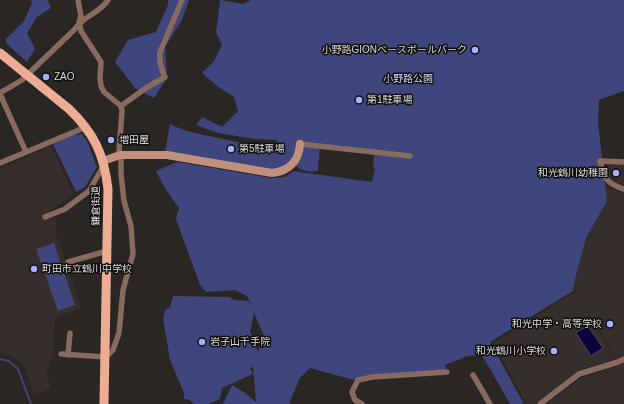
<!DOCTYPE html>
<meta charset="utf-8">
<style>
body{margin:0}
canvas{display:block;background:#292624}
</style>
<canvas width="624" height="404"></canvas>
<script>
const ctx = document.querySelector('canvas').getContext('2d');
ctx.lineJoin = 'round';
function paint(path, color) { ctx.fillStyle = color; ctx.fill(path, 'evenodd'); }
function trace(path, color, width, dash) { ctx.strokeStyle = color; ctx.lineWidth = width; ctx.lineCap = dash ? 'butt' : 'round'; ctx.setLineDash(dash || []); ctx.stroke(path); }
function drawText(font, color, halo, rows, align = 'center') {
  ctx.font = font + ' Helvetica,"Noto Sans JP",sans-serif'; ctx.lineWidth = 3; ctx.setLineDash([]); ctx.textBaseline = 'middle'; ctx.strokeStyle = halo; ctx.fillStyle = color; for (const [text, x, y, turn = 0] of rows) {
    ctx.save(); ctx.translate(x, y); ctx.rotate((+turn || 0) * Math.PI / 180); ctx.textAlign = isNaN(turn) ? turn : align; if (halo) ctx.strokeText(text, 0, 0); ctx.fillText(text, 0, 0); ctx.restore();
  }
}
paint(new Path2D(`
 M51 146 74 195 49 210 53 218 57 217 55 231 81 308 55 318 53 354 46 373 51 388 35 395 24 366 12 356 0 353V169Z
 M607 164H624V185L616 182 609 176 607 171Z
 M606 184 611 190 624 193V404H546L581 378 620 365 571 284 603 185Z
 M575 292 615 359 579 370 535 404H527L493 343Z`), '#362e2a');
paint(new Path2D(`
 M31 0H48L51 8 37 17 27 33 35 49 27 62 6 43V39L24 21 32 3Z
 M168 0H189L182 20 165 47 167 78 154 98 136 89 115 62 128 40 156 32 168 5Z
 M220 0 243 4 251 0H624V91L599 100 598 123 607 201 586 238 574 283 573 291 490 342 524 404H510L482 355 468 356 445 365 447 372 407 377 354 380 310 368 300 378 289 404H223L232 385 245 393 256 402 253 367 250 368 253 374 222 388 220 399 208 404H194L190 400 184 399V393L170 360 163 318 165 310 170 307 173 296 229 297 234 300 248 301 251 305 247 296 235 290 206 292 200 285 176 219 179 208 165 188 156 171 177 162 271 178 285 177 293 171 372 182 375 168 373 167 375 151 320 144 318 171C310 173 302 171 296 166L286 174 280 176 164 158 170 124C183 131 199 134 214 137 235 142 255 146 276 146L277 140 255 139 218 133 196 125 202 117 222 127 238 111 234 97 217 86 202 73 214 61 222 45 216 32ZM254 313 264 336 258 352 250 332Z
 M82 134 87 141 97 167 85 187 76 192 53 144 73 135Z
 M54 243 75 305 58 311 36 249Z`), '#3f457d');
const water = new Path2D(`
 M588 326 603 348 591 356 576 333Z`);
paint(water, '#0b043b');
trace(water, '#4a446a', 1);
trace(new Path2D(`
 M0 359 9 361 18 369 31 404`), '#4a446a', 2);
trace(new Path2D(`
 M0 93 22 80 75 29C83 16 100 13 108 0
 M0 94 26 152
 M121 106 146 88 165 77C161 69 159 60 160 52L182 0
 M300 144 410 156
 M624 162 600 161C604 178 607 184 624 189
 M0 163 86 127
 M45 217 65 209 89 191 104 165
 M68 262 107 251
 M61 354 106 357 113 350 119 333 123 290 133 254 131 226 124 201 121 174V160L119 151 122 111 121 106 104 92 101 86 100 78 101 62 81 31 79 22 81 16 78 0
 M68 355 70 333
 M473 375 490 404
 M362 404 355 400 352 392 358 380 373 377 447 372
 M540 404 579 374 618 362 624 359`), '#896a5e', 5.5);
trace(new Path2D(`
 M103 161 120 155H167L272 173C289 171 299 161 300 144`), '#c1907d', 8);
trace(new Path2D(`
 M0 53 69 109C94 133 104 154 108 189L104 404`), '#edad95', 9);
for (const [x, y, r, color] of [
 [475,50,4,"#a6b1fc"],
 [46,77,4,"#a6b1fc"],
 [359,100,4,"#a6b1fc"],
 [111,140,4,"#a6b1fc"],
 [231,149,4,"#a6b1fc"],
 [616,173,4,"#a6b1fc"],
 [34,269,4,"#a6b1fc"],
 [610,324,4,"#a6b1fc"],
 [202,342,4,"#a6b1fc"],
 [554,351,4,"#a6b1fc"]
]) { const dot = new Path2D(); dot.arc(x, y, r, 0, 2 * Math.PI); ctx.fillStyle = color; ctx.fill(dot); trace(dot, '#100f0e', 1.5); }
drawText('10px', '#dcdad9', '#100f0e', [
 ["小野路GIONベースボールパーク",467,50,"right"],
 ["ZAO",54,77],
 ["第1駐車場",367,100],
 ["増田屋",119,140],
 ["第5駐車場",239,149],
 ["和光鶴川幼稚園",608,173,"right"],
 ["町田市立鶴川中学校",42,269],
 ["和光中学・高等学校",602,324,"right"],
 ["岩子山千手院",210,342],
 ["和光鶴川小学校",546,351,"right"]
], 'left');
drawText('10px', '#d3daff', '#100f0e', [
 ["小野路公園",408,79]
]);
drawText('10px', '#dcdad9', '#100f0e', [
 ["鎌倉街道",96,206,-90]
]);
</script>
